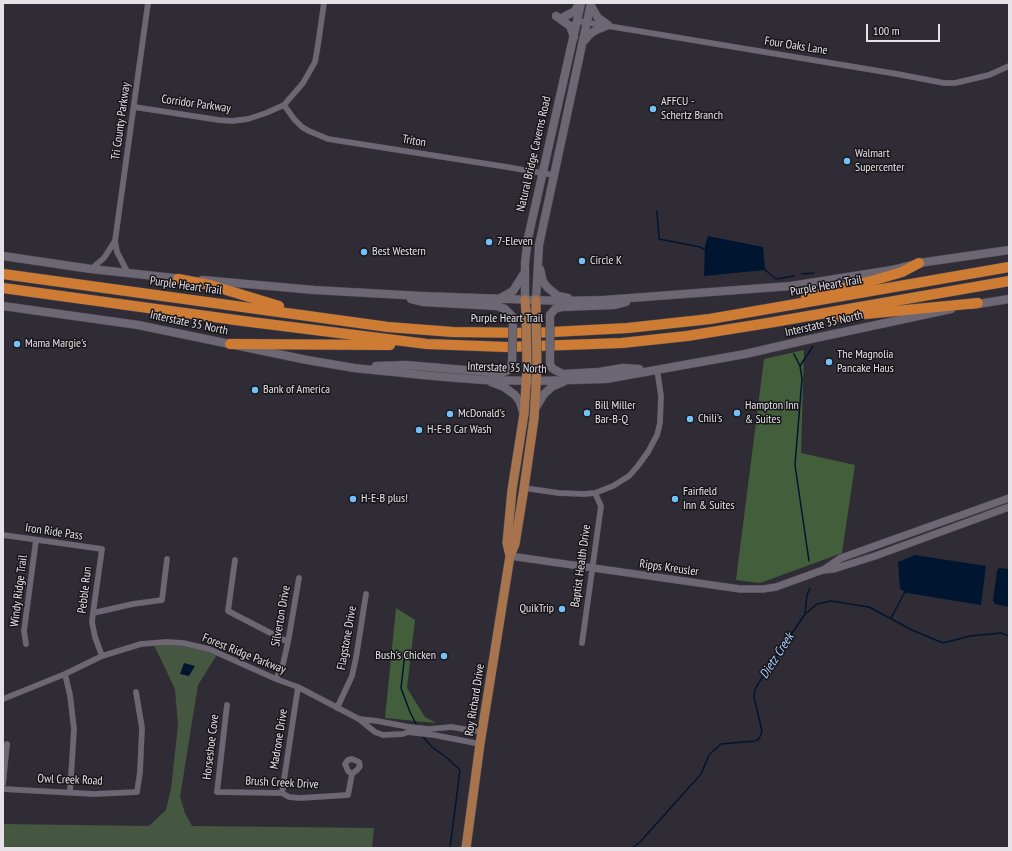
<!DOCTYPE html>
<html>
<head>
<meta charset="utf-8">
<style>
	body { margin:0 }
	#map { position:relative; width:1012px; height:851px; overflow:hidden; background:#302c35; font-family:"PT Sans Narrow",sans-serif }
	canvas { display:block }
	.frame { position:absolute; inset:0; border:4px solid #e4e1e7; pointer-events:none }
	.scale { position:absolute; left:866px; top:24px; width:74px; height:18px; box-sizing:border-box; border:2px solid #e4e1e7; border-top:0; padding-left:5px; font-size:12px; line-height:14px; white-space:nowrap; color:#e4e1e7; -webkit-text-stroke:3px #171519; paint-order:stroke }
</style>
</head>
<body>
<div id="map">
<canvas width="1012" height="851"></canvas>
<div class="frame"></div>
<div class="scale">100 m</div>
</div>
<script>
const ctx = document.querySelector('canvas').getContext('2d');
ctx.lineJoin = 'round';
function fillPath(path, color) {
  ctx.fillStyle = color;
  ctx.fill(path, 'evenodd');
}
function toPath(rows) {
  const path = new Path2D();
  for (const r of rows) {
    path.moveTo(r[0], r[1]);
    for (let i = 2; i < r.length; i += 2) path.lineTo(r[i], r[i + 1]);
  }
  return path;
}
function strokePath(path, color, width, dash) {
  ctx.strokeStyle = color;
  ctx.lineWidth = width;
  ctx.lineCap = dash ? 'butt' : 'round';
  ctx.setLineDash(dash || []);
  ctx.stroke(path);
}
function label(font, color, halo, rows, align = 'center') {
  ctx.font = font + ' "PT Sans Narrow",sans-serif';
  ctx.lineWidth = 3;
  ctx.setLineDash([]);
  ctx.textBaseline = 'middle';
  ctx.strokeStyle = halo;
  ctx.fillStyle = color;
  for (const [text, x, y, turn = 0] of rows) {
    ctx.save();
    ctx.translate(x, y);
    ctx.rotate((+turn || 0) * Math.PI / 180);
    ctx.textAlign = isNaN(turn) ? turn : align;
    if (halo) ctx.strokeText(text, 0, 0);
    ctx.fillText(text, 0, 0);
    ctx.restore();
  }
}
const green = toPath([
	[153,643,183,643,218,653,198,685,180,797,185,813,192,826,374,828,372,848,3,848,3,824,149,826,166,810,171,789,178,725,175,689]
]);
const forest = toPath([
	[804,350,801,453,855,465,842,553,760,583,736,580,764,359],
	[396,608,415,620,407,688,425,717,436,723,385,718]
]);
const water = toPath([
	[708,236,763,247,765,270,704,276,705,246],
	[915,555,986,566,981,605,907,593,900,589,898,562],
	[999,568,1009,569,1009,607,995,604,993,601,997,571],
	[184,663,195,666,189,676,180,674]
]);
const stream = toPath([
	[657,211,659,239,700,247,705,250],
	[764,269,776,279,794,276],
	[802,274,814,273],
	[794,354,800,366,802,379,795,465,809,561],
	[800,366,813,346],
	[805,613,807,595,810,588],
	[891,618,906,590],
	[405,653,401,688,410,712,417,726],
	[422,736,432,747,446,757,460,770,450,848],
	[632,848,640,842,701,774,709,755,721,744,755,741,759,739,762,731,754,697,755,689,767,670,805,614,817,604,831,601,869,607,912,630,943,643,970,636,1001,633,1009,636]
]);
const minor = toPath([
	[578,21,897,74,944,83,955,83,989,75,1009,66],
	[284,105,294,119,302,127,309,131,328,139,507,167,553,175],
	[134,107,219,120,232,121,248,119,266,113,284,105,303,83,315,62,318,45,324,3],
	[91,269,104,258,115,241],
	[128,273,117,252,115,241,148,3],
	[524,488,559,493,584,494,595,493,613,486,629,476,637,467,648,452,657,435,660,423,661,396,657,369],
	[3,535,102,549,93,613,92,622,95,637,102,656],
	[235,560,228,611,288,642],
	[93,613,133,604,162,600,167,559],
	[582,643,601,506,595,493],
	[26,644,24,631,36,540],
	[65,674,70,695,74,729,70,792],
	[276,679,283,664,288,642,299,578],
	[3,699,65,674,102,656,141,644,166,642,183,643,209,649,276,679,298,687,359,719,375,732,383,735,403,734,408,732,434,735,480,744],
	[227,705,217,792,282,793,289,797,300,798,348,795,352,774,348,771,345,764,348,760,352,759,359,762,360,766,357,770,352,774],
	[337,708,352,676,356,658,366,594],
	[359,719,377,721,409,727,429,729,451,727,482,732],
	[3,784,7,744],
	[3,789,94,794,137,792,140,772,142,728,136,692],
	[282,793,298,687]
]);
const tertiary = toPath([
	[510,556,740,589,763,589,776,587,823,570,834,569,875,556,1009,507],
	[825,569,841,558,1009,498]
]);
const secondary = toPath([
	[591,6,598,18,608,25],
	[556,16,570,26,574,37],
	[562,18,575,11,579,4],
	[584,41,590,34,596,30,608,25],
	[3,256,91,269,183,279],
	[540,269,543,282,548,288,558,296,568,298],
	[202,280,314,290,422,296,564,301,604,300,791,286,892,270,919,263,1009,250],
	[411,299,423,302,497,306,505,309],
	[499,299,513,291,525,272],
	[525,300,525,263,528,238,581,3],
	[536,300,539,245,591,3],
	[972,305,1009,299],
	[3,306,138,325,307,360,354,368,433,376,483,380,537,381,606,379,745,354,806,340,951,309],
	[555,309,562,307,614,305,626,302],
	[376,366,406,365,501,373,508,370],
	[555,370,563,374,599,372,623,368,639,369],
	[491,382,504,387,515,395,520,402,523,412],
	[535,409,544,394,553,386,563,382]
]);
const primary = toPath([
	[525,300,526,312],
	[536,312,536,300],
	[510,556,507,543,512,490,524,414,527,369],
	[466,848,480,744,510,556,515,544,524,488,534,419,537,369]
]);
const motorway = toPath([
	[3,274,388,327,453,332,533,333,628,328,710,319,1009,267],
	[178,279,210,285,279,306],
	[3,288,243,321,427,344,507,347,622,343,687,336,774,322,1009,281],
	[806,297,875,280,902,272,919,263],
	[834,317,978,303],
	[230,344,390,345]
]);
const secondaryBridge = toPath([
	[505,309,513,317,512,364,508,370],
	[555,370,551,367,550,363,550,315,555,309]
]);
const primaryBridge = toPath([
	[526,312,527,369],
	[536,312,537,369]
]);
const markers = [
	[653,109,4,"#73c1f6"],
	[847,161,4,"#73c1f6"],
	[489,242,4,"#73c1f6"],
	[364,252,4,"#73c1f6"],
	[582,261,4,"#73c1f6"],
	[17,344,4,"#73c1f6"],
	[829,362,4,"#73c1f6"],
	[255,390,4,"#73c1f6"],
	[587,413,4,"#73c1f6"],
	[737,413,4,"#73c1f6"],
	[450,414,4,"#73c1f6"],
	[690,419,4,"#73c1f6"],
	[419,430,4,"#73c1f6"],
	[353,499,4,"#73c1f6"],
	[675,499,4,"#73c1f6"],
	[562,609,4,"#73c1f6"],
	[444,656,4,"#73c1f6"]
];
const streetNames = [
	["Four Oaks Lane",796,46,9],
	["Corridor Parkway",196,104,8],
	["Tri County Parkway",121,121,-82],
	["Triton",414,141,9],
	["Natural Bridge Caverns Road",534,154,-77],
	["Purple Heart Trail",186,286,8],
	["Purple Heart Trail",826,286,-10],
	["Purple Heart Trail",507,319],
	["Interstate 35 North",189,323,12],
	["Interstate 35 North",824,324,-13],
	["Interstate 35 North",507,368,2],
	["Iron Ride Pass",54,532,8],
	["Baptist Health Drive",581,566,-82],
	["Ripps Kreusler",669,568,8],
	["Pebble Run",85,590,-83],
	["Windy Ridge Trail",19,591,-83],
	["Silverton Drive",281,616,-80],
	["Flagstone Drive",347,638,-80],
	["Forest Ridge Parkway",244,654,22],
	["Roy Richard Drive",475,700,-81],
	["Madrone Drive",279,739,-81],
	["Horseshoe Cove",211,747,-83],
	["Owl Creek Road",70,780,2],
	["Brush Creek Drive",282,783,3]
];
const poiNames = [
	["AFFCU -",661,102],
	["Schertz Branch",661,116],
	["Walmart",855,154],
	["Supercenter",855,168],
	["7-Eleven",497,242],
	["Best Western",372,252],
	["Circle K",590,261],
	["Mama Margie's",25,344],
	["The Magnolia",837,355],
	["Pancake Haus",837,369],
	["Bank of America",263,390],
	["Bill Miller",595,406],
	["Bar-B-Q",595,420],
	["Hampton Inn",745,406],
	["& Suites",745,420],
	["McDonald's",458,414],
	["Chili's",698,419],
	["H-E-B Car Wash",427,430],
	["Fairfield",683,492],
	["Inn & Suites",683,506],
	["H-E-B plus!",361,499],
	["QuikTrip",554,609,"right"],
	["Bush's Chicken",436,656,"right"]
];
const waterNames = [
	["Dietz Creek",777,656,-57]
];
fillPath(green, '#465741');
fillPath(forest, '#435e3b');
fillPath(water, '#001530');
strokePath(stream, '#001530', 1.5);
strokePath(minor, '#4d4951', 6);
strokePath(tertiary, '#4d4951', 8);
strokePath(secondary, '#4d4951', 9);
strokePath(primary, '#4d4951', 10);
strokePath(motorway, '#4d4951', 11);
strokePath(minor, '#6c6772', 5.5);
strokePath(tertiary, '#6c6772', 7);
strokePath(secondary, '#6c6772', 8);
strokePath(primary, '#a7744d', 9);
strokePath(motorway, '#ce7c34', 10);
strokePath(secondaryBridge, '#4d4951', 9, []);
strokePath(primaryBridge, '#4d4951', 10, []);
strokePath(secondaryBridge, '#6c6772', 8);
strokePath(primaryBridge, '#a7744d', 9);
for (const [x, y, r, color] of markers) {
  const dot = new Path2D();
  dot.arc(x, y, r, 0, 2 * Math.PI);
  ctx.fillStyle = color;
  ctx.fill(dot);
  strokePath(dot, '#171519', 1.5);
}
label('12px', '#e4e1e7', '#171519', streetNames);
label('12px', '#e4e1e7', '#171519', poiNames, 'left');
label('italic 13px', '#a8d0fc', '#171519', waterNames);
</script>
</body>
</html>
